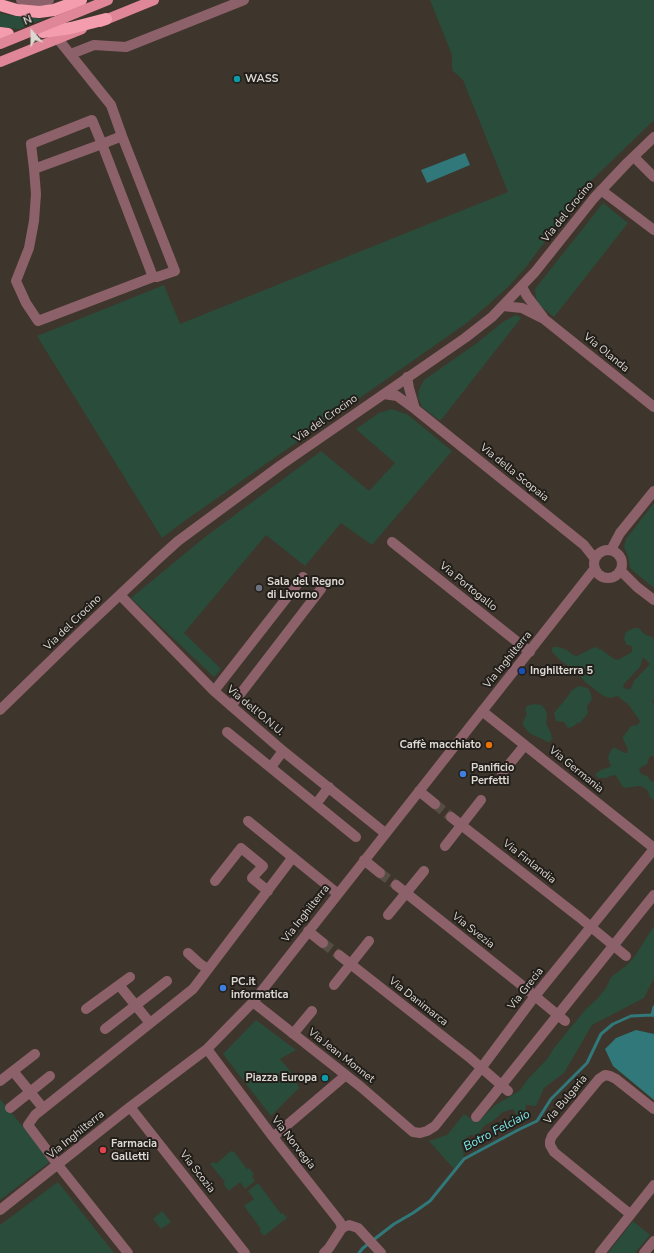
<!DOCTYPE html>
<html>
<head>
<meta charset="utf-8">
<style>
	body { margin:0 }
	#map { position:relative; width:654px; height:1253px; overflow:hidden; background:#3e362c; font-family:"Nunito Sans",sans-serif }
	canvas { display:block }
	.north { position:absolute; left:12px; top:12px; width:40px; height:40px; -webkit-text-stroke:3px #221e1a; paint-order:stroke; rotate:339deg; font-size:11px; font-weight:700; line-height:16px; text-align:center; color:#ddd8d2 }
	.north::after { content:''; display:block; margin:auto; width:14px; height:18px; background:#ddd8d2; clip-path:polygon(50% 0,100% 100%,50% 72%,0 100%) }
</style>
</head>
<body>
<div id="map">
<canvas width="654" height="1253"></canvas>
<div class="north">N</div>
</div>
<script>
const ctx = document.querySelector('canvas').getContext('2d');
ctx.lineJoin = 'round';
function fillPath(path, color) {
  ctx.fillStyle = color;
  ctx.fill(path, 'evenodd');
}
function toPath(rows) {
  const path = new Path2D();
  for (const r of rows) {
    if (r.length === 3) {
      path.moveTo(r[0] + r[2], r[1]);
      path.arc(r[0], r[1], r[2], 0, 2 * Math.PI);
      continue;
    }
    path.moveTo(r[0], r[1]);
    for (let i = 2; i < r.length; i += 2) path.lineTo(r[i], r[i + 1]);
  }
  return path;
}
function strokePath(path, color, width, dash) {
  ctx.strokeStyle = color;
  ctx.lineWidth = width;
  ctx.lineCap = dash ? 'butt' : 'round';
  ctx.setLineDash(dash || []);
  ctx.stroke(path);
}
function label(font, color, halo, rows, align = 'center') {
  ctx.font = font + ' "Nunito Sans",sans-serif';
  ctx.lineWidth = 4;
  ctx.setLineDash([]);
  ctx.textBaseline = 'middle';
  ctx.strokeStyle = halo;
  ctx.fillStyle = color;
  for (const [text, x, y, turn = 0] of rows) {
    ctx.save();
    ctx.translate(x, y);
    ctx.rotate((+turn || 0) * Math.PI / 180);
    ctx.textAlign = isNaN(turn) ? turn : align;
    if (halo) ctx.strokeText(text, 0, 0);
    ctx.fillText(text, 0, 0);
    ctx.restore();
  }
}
const green = toPath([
	[430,0,654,0,654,120,592,180,577,198,526,267,508,287,489,304,468,322,183,522,162,538,37,336,164,285,180,324,508,192,463,80,453,71,452,67,452,55],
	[0,13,8,15,43,19,19,29,0,27],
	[603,203,628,223,554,317,540,306,536,298,535,289],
	[516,315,521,318,441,420,439,420,422,407,418,397,419,390,424,380,477,343,504,321],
	[392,409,408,415,452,451,372,545,341,523,305,566,266,535,184,633,221,669,214,677,131,598,205,537,321,451,369,491,395,463,356,429,379,413],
	[654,503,654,588,630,568,628,556,624,547,626,539],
	[634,628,638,628,640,629,644,634,652,637,654,640,654,699,652,702,654,703,654,756,650,756,647,764,640,768,639,770,641,774,647,776,651,781,654,782,654,800,650,797,648,791,643,787,639,786,625,788,622,786,619,780,615,775,613,775,606,778,599,778,596,776,595,774,601,770,610,767,611,766,608,758,610,752,613,748,615,748,625,753,627,753,628,749,623,739,623,737,631,726,638,725,640,721,628,704,621,699,618,696,610,698,602,695,585,682,577,672,560,660,553,653,552,651,552,648,554,647,559,647,567,650,573,655,577,656,595,647,602,650,614,659,618,660,632,652,632,646,627,645,624,639,626,632],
	[643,657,650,664,634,681,630,690,624,688,623,686,624,684,640,667],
	[579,686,588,688,591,694,592,699,587,706,588,713,580,723,578,722,574,726,568,728,564,722,556,721,554,713,569,695,571,691],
	[534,704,541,705,545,709,547,714,546,724,551,733,552,738,550,742,548,742,529,733,523,725,523,722,527,714,525,710,527,706],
	[654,926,654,978,644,998,592,1025,564,1073,544,1088,536,1106,526,1105,525,1113,528,1120,519,1124,518,1117,513,1109,503,1112,494,1120,484,1126,478,1135,470,1135,461,1143,464,1156,454,1169,429,1141,447,1135,464,1114,477,1123,494,1106,519,1091,529,1078,548,1058,554,1048,586,1009,597,999,606,988,611,977,627,965,635,956],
	[256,1020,296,1050,280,1059,291,1072,299,1088,271,1116,223,1054],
	[0,1099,51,1161,0,1200],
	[231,1151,234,1152,247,1169,249,1168,254,1174,252,1176,255,1181,245,1189,240,1182,229,1191,223,1184,225,1182,210,1164,214,1162,216,1164],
	[58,1182,114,1253,0,1253,0,1225],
	[258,1183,281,1214,283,1213,287,1218,264,1236,259,1230,261,1229,244,1206,254,1199,248,1191],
	[162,1211,171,1222,161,1229,153,1219],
	[633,1221,650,1235,635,1253,608,1253]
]);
const water = toPath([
	[465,153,470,165,427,183,421,170],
	[636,1030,654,1034,654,1100,613,1066,605,1049,616,1038]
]);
const stream = toPath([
	[652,1015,654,1007],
	[359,1253,363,1248,394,1224,413,1213,430,1201,464,1159,518,1130,537,1121,551,1099,587,1063,601,1034,613,1024,631,1016,652,1015,654,1016]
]);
const minorTunnel = toPath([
	[435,804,451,817],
	[380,873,396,885],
	[323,943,339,955]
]);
const minor = toPath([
	[21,0,28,2,49,0],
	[71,54,94,45,126,47,244,0],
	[122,136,175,271,157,277,153,277],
	[634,157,654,177],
	[34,169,31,144,92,120,102,144,34,169,36,194,34,221,29,248,16,281,26,303,38,321,153,277,102,144,122,136,111,105,58,39],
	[601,190,654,230],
	[522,287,527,296,543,317],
	[503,306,522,308,544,319,654,407],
	[407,377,409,388,415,409],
	[384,394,397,396,415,409,584,545,595,559],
	[392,542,530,652],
	[608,564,14],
	[611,550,620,533,654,491],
	[621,571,637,587,654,600],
	[120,595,214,691,283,751,385,833],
	[214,691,303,577],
	[231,706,321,589],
	[0,710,74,638,158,559,178,541,281,465,465,338,492,317,535,272,594,198,627,163,654,137],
	[482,711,654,848],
	[227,732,356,837],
	[271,767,283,751],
	[502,773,525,745],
	[419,791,435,804],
	[316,804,329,787],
	[451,817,579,917,626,956],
	[248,821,338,894],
	[445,846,481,800],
	[364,860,380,873],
	[215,881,241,848,263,866,252,878,268,891],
	[396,885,524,987,565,1021],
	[388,915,424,871],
	[308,931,323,943],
	[188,953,200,964,208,969],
	[339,955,469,1057,508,1091],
	[119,985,150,1023],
	[334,985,369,941],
	[253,1002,361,1087,413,1132,420,1133,427,1131,435,1126,482,1067,535,996,654,849],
	[86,1009,130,977],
	[105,1029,167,981],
	[293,1034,312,1011],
	[207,1049,273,1137,340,1222,342,1228,329,1248,324,1253],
	[13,1071,43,1108],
	[0,1081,35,1054],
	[130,1107,245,1253],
	[10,1108,50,1076],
	[476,1117,654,895],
	[273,1137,346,1075],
	[0,1210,130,1107,207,1049,253,1002,595,568],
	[630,1214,554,1152,550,1145,550,1141,552,1136,599,1079,605,1075,610,1076,616,1079,654,1109],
	[342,1228,349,1225,358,1228,381,1253],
	[128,1253,58,1165,28,1125,35,1115,193,989,293,857],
	[600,1253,654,1185],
	[644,1253,654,1241]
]);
const major = toPath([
	[100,22,154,0],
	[0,62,82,29]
]);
const highway = toPath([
	[0,5,17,10,39,12,54,10,81,0],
	[43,32,71,28,106,19],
	[0,33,8,34]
]);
const majorBridge = toPath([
	[0,44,108,0]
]);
const markers = [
	[237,79,4,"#0f9aa8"],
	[259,588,4,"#6b7280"],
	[522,671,4,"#1a4fb4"],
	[489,745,4,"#e8710a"],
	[463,774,4,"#3f7fe0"],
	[223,988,4,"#3f7fe0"],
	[325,1078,4,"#0f9aa8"],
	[103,1150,4,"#e0444e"]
];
const poiNames = [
	["WASS",245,79],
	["Sala del Regno",267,582],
	["di Livorno",267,595],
	["Inghilterra 5",530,671],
	["Caffè macchiato",481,745,"right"],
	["Panificio",471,768],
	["Perfetti",471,781],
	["PC.it",231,982],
	["informatica",231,995],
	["Piazza Europa",317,1078,"right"],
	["Farmacia",111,1144],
	["Galletti",111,1157]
];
const streetNames = [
	["Via del Crocino",568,212,-51],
	["Via Olanda",606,353,39],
	["Via del Crocino",326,419,-35],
	["Via della Scopaia",514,473,39],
	["Via Portogallo",468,587,39],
	["Via del Crocino",73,623,-44],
	["Via Inghilterra",508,660,-51],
	["Via dell'O.N.U.",255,711,40],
	["Via Germania",576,770,39],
	["Via Finlandia",529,862,38],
	["Via Inghilterra",306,914,-52],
	["Via Svezia",473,931,38],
	["Via Grecia",526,989,-52],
	["Via Danimarca",418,1002,38],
	["Via Jean Monnet",341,1056,38],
	["Via Bulgaria",566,1100,-50],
	["Via Inghilterra",76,1135,-39],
	["Via Norvegia",293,1143,52],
	["Via Scozia",197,1172,52]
];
const waterNames = [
	["Botro Felciaio",497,1131,-28]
];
fillPath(green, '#294c3b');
fillPath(water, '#307879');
strokePath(stream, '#307879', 3);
strokePath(minorTunnel, '#564e45', 10, [10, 5]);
strokePath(minor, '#8d6169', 10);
strokePath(major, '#e08699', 10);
strokePath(highway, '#f49daf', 12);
strokePath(majorBridge, '#e08699', 10);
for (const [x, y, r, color] of markers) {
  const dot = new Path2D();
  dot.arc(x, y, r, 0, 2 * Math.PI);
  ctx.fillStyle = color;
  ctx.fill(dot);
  strokePath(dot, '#221e1a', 1.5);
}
label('bold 11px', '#ddd8d2', '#221e1a', poiNames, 'left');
label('11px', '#ddd8d2', '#221e1a', streetNames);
label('italic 12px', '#7feced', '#221e1a', waterNames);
</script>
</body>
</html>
